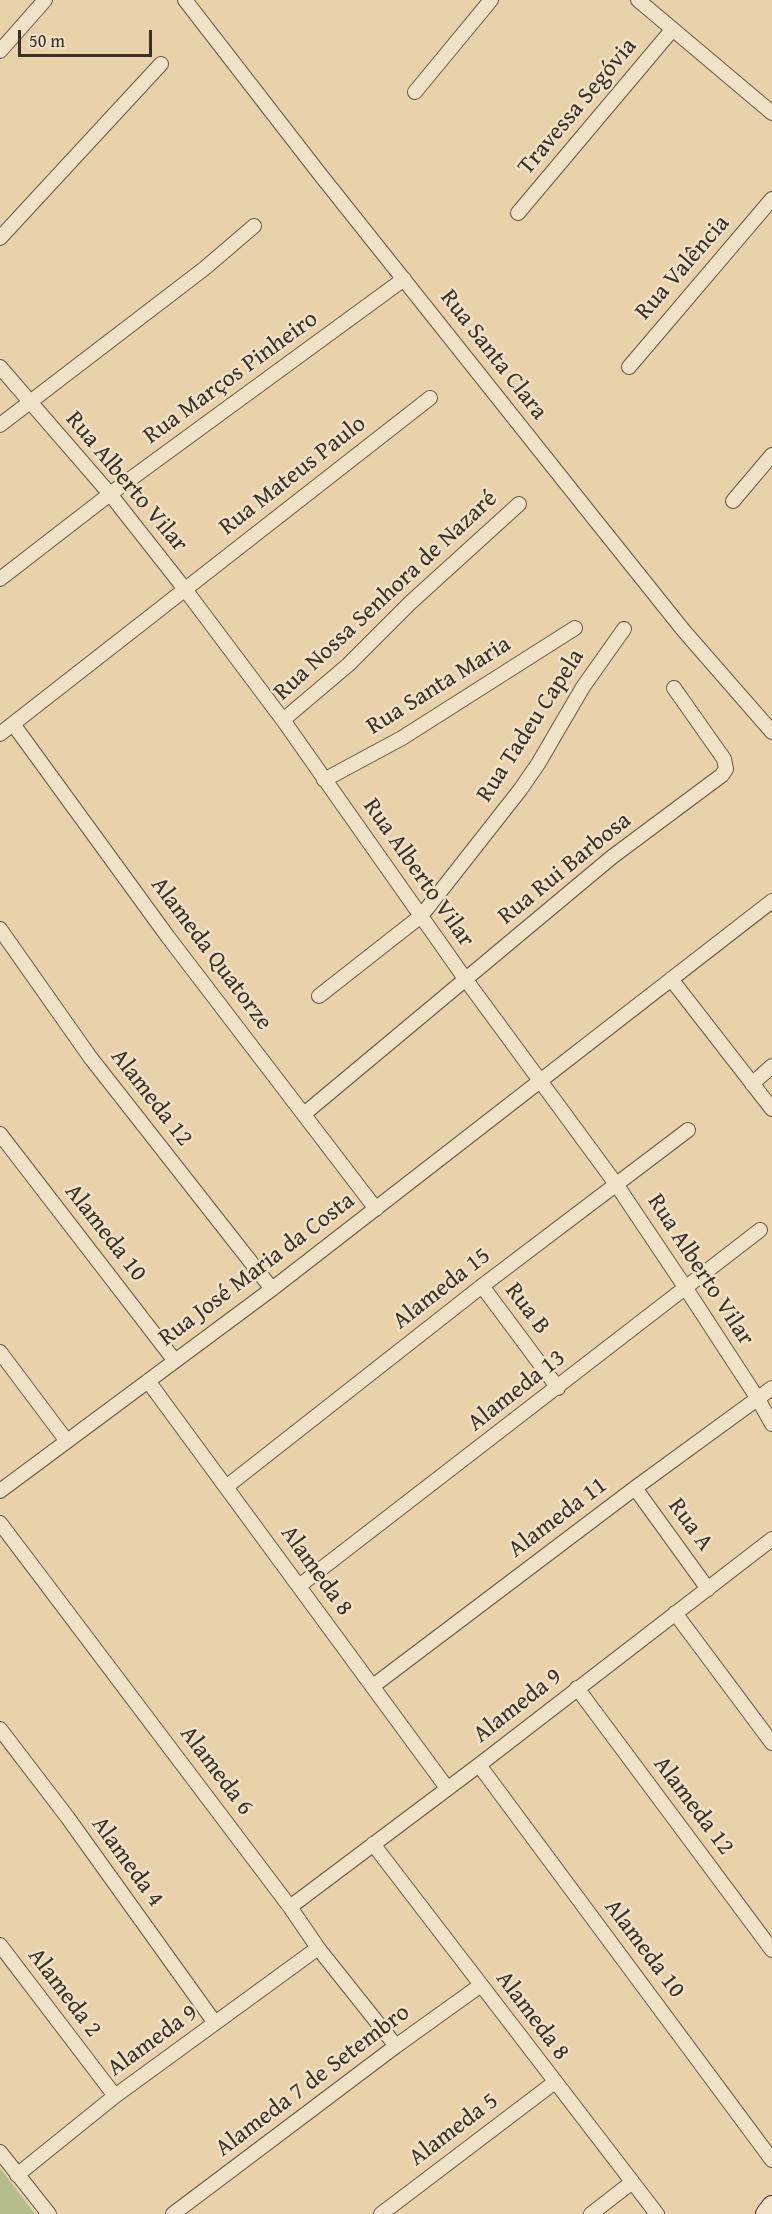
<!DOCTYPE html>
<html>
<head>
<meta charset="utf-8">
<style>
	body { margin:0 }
	#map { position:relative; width:772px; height:2214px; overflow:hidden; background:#e9d1a9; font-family:"Gentium Book Plus",serif }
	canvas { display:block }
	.scale { position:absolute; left:18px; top:30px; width:134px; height:27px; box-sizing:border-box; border:3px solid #3a3027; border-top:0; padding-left:8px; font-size:18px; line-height:21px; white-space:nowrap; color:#3a3027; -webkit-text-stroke:4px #f1e1c7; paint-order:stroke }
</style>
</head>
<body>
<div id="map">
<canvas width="772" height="2214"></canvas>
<div class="scale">50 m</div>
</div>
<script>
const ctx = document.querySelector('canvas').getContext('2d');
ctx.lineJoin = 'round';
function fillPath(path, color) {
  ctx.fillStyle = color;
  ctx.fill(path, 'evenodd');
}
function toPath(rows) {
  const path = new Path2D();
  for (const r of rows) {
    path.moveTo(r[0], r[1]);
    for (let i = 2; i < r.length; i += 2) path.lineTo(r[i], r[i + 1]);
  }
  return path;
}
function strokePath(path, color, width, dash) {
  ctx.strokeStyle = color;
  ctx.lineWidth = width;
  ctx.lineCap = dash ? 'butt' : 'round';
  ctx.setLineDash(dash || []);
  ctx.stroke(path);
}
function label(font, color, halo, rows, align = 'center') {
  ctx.font = font + ' "Gentium Book Plus",serif';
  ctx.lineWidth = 5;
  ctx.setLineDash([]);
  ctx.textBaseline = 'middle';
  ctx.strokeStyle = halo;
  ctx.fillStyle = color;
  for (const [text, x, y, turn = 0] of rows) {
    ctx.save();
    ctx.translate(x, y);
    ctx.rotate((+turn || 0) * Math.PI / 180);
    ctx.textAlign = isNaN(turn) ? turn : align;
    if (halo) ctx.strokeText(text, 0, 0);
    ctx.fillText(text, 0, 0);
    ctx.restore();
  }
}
const green = toPath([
	[0,2168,35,2214,0,2214]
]);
const street = toPath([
	[185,0,319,173,592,516,684,631,772,732],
	[638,0,772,113],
	[0,51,45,0],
	[415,92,491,0],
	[518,213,672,30],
	[0,238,161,64],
	[0,367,110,494,184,588,283,720,466,980,616,1184,685,1287,758,1399,772,1424],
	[629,367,772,199],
	[0,425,205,268,254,226],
	[733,501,772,455],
	[0,579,110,494,404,279],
	[283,720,348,665,410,603,519,504],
	[13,724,168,937,376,1209],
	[0,734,430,398],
	[324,780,402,738,575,628],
	[0,929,90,1057,272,1289],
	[671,979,772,1109],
	[319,996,421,916,520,790,538,764,583,687,624,629],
	[752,1084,772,1066],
	[304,1114,612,857,722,775,726,769,724,759,674,688],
	[0,1134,175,1361],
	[482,1286,558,1388],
	[0,1352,66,1440],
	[148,1381,447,1788],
	[226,1487,482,1286,688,1130],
	[635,1488,708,1589],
	[0,1491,272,1289,772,901],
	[0,1523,290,1907,318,1948,396,2046],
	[299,1586,760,1230],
	[675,1613,772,1743],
	[373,1686,635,1488,772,1388],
	[577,1688,772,1950],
	[0,1729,68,1818,215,2023],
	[479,1765,772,2160],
	[373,1844,657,2214],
	[290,1907,479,1765,772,1539],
	[0,1945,115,2096],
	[0,2152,49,2214],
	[17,2175,115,2096,318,1948],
	[173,2214,396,2046,481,1985],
	[381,2214,555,2082],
	[591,2214,631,2183]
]);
const secondary = toPath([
	[766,2214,772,2206]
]);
const streetNames = [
	["Travessa Segóvia",578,107,-50],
	["Rua Valência",683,268,-49],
	["Rua Santa Clara",493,355,52],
	["Rua Marços Pinheiro",231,378,-36],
	["Rua Mateus Paulo",293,476,-38],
	["Rua Alberto Vilar",126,482,50],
	["Rua Nossa Senhora de Nazaré",386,596,-43],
	["Rua Santa Maria",439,686,-32],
	["Rua Tadeu Capela",531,726,-57],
	["Rua Rui Barbosa",565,869,-39],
	["Rua Alberto Vilar",418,873,55],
	["Alameda Quatorze",211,954,53],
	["Alameda 12",151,1098,52],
	["Alameda 10",105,1233,52],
	["Rua José Maria da Costa",257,1270,-37],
	["Rua Alberto Vilar",700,1270,57],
	["Alameda 15",442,1289,-38],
	["Rua B",527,1309,53],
	["Alameda 13",517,1391,-38],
	["Alameda 11",558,1518,-37],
	["Rua A",690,1525,54],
	["Alameda 8",316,1571,54],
	["Alameda 9",518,1706,-38],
	["Alameda 6",216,1771,53],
	["Alameda 12",693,1806,53],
	["Alameda 4",127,1862,54],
	["Alameda 10",644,1949,53],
	["Alameda 2",64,1993,53],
	["Alameda 8",532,2016,53],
	["Alameda 9",153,2041,-36],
	["Alameda 7 de Setembro",313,2081,-37],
	["Alameda 5",454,2130,-37]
];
fillPath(green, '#b4bc8a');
strokePath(street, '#665848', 16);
strokePath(secondary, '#3a3027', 22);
strokePath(street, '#f1e1c7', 14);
strokePath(secondary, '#f1e1c7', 20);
label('24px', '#3a3027', '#f1e1c7', streetNames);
</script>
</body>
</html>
